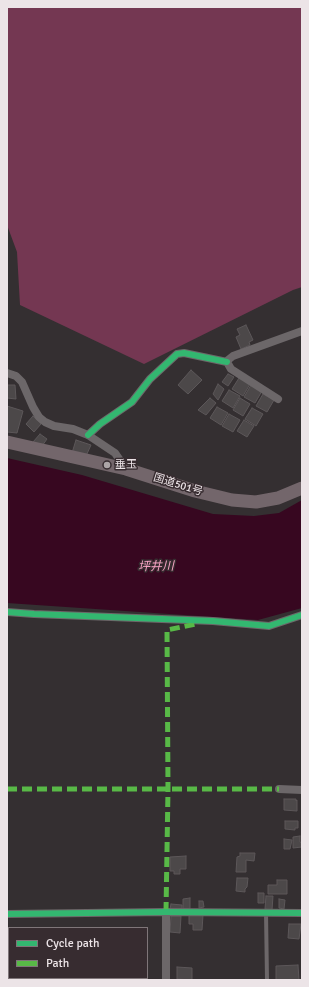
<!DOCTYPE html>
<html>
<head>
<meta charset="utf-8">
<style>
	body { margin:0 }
	#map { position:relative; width:309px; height:987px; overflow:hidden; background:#342f31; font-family:Signika,sans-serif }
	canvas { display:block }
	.frame { position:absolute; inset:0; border:8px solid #ece4e7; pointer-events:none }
	.legend { position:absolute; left:8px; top:927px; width:140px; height:52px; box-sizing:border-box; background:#372c30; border:1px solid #7f7679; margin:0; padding:5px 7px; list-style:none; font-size:12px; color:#ece4e7 }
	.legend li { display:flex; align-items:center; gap:8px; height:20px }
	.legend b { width:20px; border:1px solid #7f7679 }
</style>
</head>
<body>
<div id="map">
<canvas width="309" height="987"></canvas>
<div class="frame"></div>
<ul class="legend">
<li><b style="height:5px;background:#33b770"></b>Cycle path</li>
<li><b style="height:5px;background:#58b947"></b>Path</li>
</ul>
</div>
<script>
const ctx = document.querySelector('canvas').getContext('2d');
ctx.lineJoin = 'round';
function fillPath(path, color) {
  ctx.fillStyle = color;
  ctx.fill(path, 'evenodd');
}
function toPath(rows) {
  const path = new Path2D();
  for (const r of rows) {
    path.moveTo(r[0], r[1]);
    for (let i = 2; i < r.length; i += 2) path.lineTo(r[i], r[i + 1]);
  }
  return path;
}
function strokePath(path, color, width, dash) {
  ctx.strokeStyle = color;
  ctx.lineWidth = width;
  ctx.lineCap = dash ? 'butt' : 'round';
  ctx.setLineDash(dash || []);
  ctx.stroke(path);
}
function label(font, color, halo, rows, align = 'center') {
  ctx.font = font + ' Signika,"Noto Sans JP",sans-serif';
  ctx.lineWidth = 3;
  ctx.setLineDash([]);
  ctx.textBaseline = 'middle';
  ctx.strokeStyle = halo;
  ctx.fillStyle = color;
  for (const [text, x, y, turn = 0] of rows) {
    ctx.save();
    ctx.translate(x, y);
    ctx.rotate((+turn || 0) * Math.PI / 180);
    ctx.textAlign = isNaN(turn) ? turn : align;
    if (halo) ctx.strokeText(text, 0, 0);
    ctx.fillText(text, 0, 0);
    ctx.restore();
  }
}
const green = toPath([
	[7,7,302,7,302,287,293,290,144,364,20,305,17,252,7,225]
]);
const water = toPath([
	[7,458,82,475,213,514,254,516,279,513,302,500,302,608,258,620,7,603]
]);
const building = toPath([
	[246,325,253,340,249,342,250,345,241,349,236,337,240,335,237,329,246,325],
	[191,370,202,380,188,394,178,385,191,370],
	[228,374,234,377,228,386,222,382,228,374],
	[239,378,250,384,243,396,232,389,239,378],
	[218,384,224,389,218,400,213,394,218,384],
	[7,385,15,385,16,399,7,398,7,385],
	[251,385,262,391,255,403,244,397,251,385],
	[229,390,240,396,233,408,222,401,229,390],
	[263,394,274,400,267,412,256,406,263,394],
	[210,398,216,403,206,415,198,410,210,398],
	[240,398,250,404,243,416,233,410,240,398],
	[7,406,23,411,17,433,7,432,7,406],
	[217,407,228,413,221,425,210,418,217,407],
	[252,408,263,414,256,426,245,419,252,408],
	[229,414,240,420,233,432,222,426,229,414],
	[33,416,41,424,34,432,26,424,33,416],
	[244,420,254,426,247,437,237,431,244,420],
	[40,434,47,439,42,446,33,442,40,434],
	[76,440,91,445,86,456,72,453,76,440],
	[284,799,296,799,296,801,297,800,297,811,284,810,284,799],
	[285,821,298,821,298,828,295,828,295,830,285,829,285,821],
	[300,836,300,842,302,843,302,847,293,848,293,837,300,836],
	[284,839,292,840,290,849,284,849,284,839],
	[240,853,255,853,254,861,246,860,246,872,236,872,237,857,240,856,240,853],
	[186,856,186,869,180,869,180,874,174,874,174,871,170,871,170,857,186,856],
	[237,878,248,878,247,887,245,889,245,892,236,891,237,878],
	[277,880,287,880,287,894,268,894,268,885,277,885,277,880],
	[258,893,264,893,264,903,258,903,258,893],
	[266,896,273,896,272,910,265,909,266,896],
	[190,898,190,909,183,909,183,899,190,898],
	[279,899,285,900,284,909,279,908,279,899],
	[199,901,203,901,204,907,199,908,199,901],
	[171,904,182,905,182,910,170,909,171,904],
	[189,915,203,915,202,930,193,930,193,924,189,924,189,915],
	[171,916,181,916,180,933,170,932,171,916],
	[289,924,301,924,299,939,288,938,289,924],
	[298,965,299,980,276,980,276,966,298,965],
	[177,967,192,968,192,980,177,979,177,967]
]);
const service = toPath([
	[266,912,267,980]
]);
const minor = toPath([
	[7,373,16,376,22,382,33,407,39,417,45,422,54,426,73,429,88,435,115,453,126,469],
	[278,399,231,369,227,362,228,360,233,356,302,331],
	[88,435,100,424,132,402,150,379,177,354,184,353,227,362],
	[7,612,34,614,213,621,269,626,302,615],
	[279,789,302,790],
	[7,914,166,912,302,913],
	[166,980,166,912]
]);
const trunk = toPath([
	[7,442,126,469,195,491,232,500,256,502,278,498,302,488]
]);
const quiet = toPath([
	[7,789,279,789],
	[166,912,168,789,167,630,196,624]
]);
const cycleway = toPath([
	[88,435,100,424,132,402,150,379,177,354,184,353,227,362],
	[7,612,34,614,213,621,269,626,302,615],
	[7,914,166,912,302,913]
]);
const markers = [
	[107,465,4,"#aca5a7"]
];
const poiNames = [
	["垂玉",115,465]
];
const streetNames = [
	["国道501号",178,485,17]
];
const waterNames = [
	["坪井川",156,567,-1]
];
fillPath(green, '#743752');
fillPath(water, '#370720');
fillPath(building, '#4c4849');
strokePath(building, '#5c5759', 1);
strokePath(service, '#6c6769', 4);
strokePath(minor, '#6c6769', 8);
strokePath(trunk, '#73666b', 13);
strokePath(quiet, '#58b947', 5, [10, 5]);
strokePath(cycleway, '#33b770', 6);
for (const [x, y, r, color] of markers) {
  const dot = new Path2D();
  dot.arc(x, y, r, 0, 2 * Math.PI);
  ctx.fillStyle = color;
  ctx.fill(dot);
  strokePath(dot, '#372c30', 1.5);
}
label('11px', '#ece4e7', '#372c30', poiNames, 'left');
label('11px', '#ece4e7', '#372c30', streetNames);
label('italic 12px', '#fca6c8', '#372c30', waterNames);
</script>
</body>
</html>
